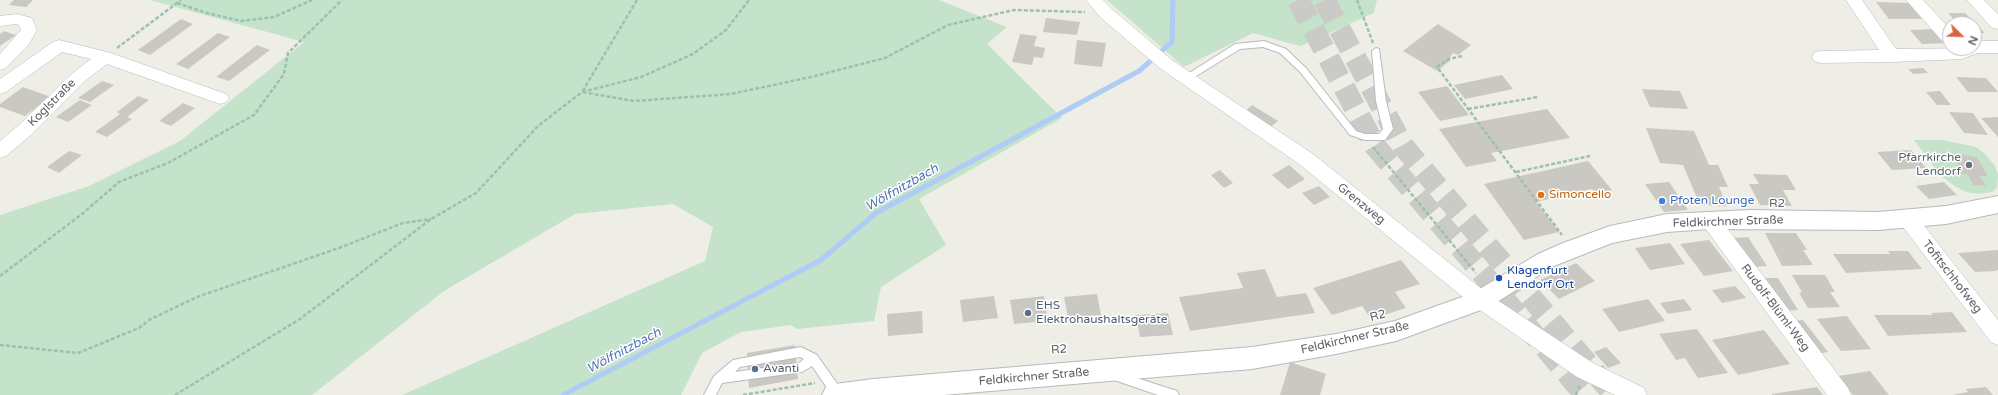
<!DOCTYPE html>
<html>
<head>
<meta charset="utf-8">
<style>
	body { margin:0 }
	#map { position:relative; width:1998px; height:395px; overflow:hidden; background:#eeeee6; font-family:"Varela Round",sans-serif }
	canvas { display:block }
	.north { position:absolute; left:1942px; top:16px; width:40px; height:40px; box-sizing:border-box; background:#fff; border:1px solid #bfbfc1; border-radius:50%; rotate:113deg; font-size:11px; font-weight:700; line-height:16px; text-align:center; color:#5e6065 }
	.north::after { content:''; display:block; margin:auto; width:14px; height:18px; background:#d86543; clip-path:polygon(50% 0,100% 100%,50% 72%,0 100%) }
</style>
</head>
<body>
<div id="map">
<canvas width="1998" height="395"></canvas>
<div class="north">N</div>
</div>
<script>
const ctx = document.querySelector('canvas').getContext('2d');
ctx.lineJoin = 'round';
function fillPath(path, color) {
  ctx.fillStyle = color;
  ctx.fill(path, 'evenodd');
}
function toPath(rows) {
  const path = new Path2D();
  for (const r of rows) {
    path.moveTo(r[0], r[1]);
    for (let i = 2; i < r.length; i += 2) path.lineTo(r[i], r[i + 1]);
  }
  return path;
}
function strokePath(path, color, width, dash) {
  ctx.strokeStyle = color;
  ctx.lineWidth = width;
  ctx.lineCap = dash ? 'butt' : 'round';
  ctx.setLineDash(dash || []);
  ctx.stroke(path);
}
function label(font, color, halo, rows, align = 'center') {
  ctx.font = font + ' "Varela Round",sans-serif';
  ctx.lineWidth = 3;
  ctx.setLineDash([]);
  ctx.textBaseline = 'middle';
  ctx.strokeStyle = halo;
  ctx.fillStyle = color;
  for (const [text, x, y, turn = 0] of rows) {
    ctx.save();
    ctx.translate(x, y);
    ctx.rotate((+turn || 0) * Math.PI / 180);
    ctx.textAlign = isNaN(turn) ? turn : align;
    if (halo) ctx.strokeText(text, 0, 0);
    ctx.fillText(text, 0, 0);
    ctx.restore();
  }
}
const green = toPath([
	[150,0,939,0,1007,27,987,44,1062,118,919,199,946,245,881,287,874,321,797,329,791,325,741,332,702,353,681,395,402,395,705,261,713,227,673,204,575,214,444,291,312,395,0,395,0,215,89,186,180,141,304,42],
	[1107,0,1377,0,1374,13,1300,46,1253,33,1184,67],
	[1914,140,1943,140,1976,147,1985,154,1995,166,1998,175,1997,188,1992,192,1978,194,1966,192,1953,185,1940,175],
	[1951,154,1977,157,1988,176,1980,176,1985,186,1973,185,1967,174,1962,173]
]);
const stream = toPath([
	[563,395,821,260,876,213,1139,71,1172,42,1173,0]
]);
const building = toPath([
	[14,0,33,0,26,7,9,5],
	[1876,2,1909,3,1922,19,1889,19],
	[1948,13,1965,13,1985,33,1974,33,1974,24,1958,24],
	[1046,18,1080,22,1077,35,1043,32],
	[181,19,193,24,150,55,138,50],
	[1438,24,1471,45,1458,55,1453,53,1449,59,1451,60,1437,71,1403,51],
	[1935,29,1947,43,1922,44,1910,30],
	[4,31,16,35,0,46,0,34],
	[218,33,230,37,188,69,176,64],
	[1020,34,1037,36,1034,46,1045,48,1043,58,1034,57,1032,65,1012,62],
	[1077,40,1106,43,1102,67,1074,64],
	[257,45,270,50,229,81,216,77],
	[1923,68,1928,73,1913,74,1908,69],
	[1502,75,1513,89,1465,99,1454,85],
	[1956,77,1986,78,1998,92,1968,92],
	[102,81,114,85,90,102,78,98],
	[1447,86,1469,115,1440,121,1418,92],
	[23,87,51,97,25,116,0,107,0,104],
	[1642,89,1680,91,1688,109,1650,107],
	[1940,91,1951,105,1937,105,1926,92],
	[138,96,149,100,127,117,132,119,107,137,95,132,120,114,117,112],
	[80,100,92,105,68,122,56,117],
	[183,103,195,108,171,126,159,121],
	[1252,105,1278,121,1268,129,1243,113],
	[1547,109,1570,138,1491,153,1497,161,1466,167,1439,129],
	[1949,112,1973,113,1988,135,1964,133],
	[1998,117,1998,137,1981,118],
	[1646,128,1694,131,1709,165,1718,165,1728,187,1719,187,1727,206,1700,205,1683,165,1660,163],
	[1911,150,1926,168,1892,170,1877,152],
	[69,151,82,155,59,173,47,167],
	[1951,153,1977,157,1988,176,1980,176,1986,186,1973,185,1967,174,1962,174],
	[1588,161,1612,190,1596,194,1592,189,1536,202,1559,232,1524,240,1484,184],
	[1289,165,1305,179,1288,189,1272,175],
	[1220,170,1233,183,1224,188,1211,175],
	[1753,174,1787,175,1796,190,1783,190,1792,206,1760,205,1749,184,1759,184],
	[1669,182,1688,210,1664,212,1645,184],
	[1944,182,1957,195,1929,199,1916,186],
	[1319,186,1330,197,1314,205,1302,193],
	[1765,233,1796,233,1807,250,1803,250,1813,265,1782,266],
	[1748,237,1767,266,1751,267,1733,238],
	[1709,240,1733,271,1704,276,1680,244],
	[1670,243,1685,264,1650,270,1635,248],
	[1998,250,1998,270,1995,271,1975,272,1958,253],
	[1888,251,1908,251,1922,269,1846,273,1833,254,1890,254],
	[1401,260,1420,284,1395,292,1406,308,1371,319,1362,306,1332,315,1313,288],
	[1576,263,1595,281,1559,299,1540,280],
	[1265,269,1277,297,1306,293,1315,313,1190,331,1179,297,1243,288,1237,273],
	[1792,275,1825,275,1835,292,1830,292,1840,307,1808,308,1799,293,1802,292],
	[1762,278,1778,278,1798,310,1783,311],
	[1735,286,1746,298,1722,303,1712,290],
	[1097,294,1101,315,1068,318,1064,297],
	[994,296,998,318,963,322,960,300],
	[1044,296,1048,321,1014,324,1010,300],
	[1648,299,1665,321,1619,332,1602,309],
	[1684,299,1692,310,1668,314,1660,303],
	[922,311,923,333,888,336,887,314],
	[1952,312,1967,332,1888,336,1874,315,1933,315,1931,313],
	[1168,313,1173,335,1140,337,1136,315],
	[1847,316,1859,333,1871,349,1841,351,1817,319],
	[1803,320,1828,352,1816,354,1791,321],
	[1697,329,1728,373,1698,378,1685,358,1676,360,1659,334],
	[1764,330,1790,364,1738,375,1712,340],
	[795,345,798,379,749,388,747,353],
	[1606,347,1621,363,1608,368,1594,352],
	[1290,362,1326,374,1320,395,1280,395],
	[1870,371,1889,395,1853,395,1838,376],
	[1817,387,1823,395,1772,395,1772,394],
	[1986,387,1993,395,1952,395,1968,392,1966,389]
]);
const highwayTunnel = toPath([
	[1298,0,1375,146,1585,395],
	[1324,0,1403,146,1614,395]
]);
const path = toPath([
	[637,0,582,92,634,101,731,94,811,77,885,58,948,25,1014,10,1085,12],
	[1357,0,1373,43],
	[177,3,207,13,241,21,274,17,312,0],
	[117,48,181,0],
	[1462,56,1449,59,1437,67,1562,235],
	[1468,109,1538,97],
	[1373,147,1476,273],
	[1516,172,1590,156],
	[0,276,82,214,119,182,168,163,254,115,284,74,288,53,342,0],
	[0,345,78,353,139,328,149,320,197,297,339,248,403,223,431,219],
	[175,395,300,319,431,219,476,193,538,126,582,92,641,77,693,54,726,30,749,0],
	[743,395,815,383],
	[1576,395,1580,385]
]);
const lane = toPath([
	[1264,41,1286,49,1306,68,1356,131,1365,134,1379,134,1383,129,1376,101,1372,51,1376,48,1379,49,1386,101,1393,129,1385,140,1365,140,1350,135,1300,72,1280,53,1263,47,1240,49,1188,81,1185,82,1180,79,1235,44,1264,41],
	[801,347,817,355,845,395,832,395,812,366,802,372,722,383,716,395,704,395,714,376,733,360,801,347],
	[800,357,804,359,799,363,735,372,740,367,800,357],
	[1115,371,1177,391,1179,395,1158,395,1111,379,1109,376,1111,373,1115,371]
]);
const street = toPath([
	[1086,0,1103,0,1113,10,1173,61,1313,154,1488,294,1593,363,1644,388,1647,395,1615,395,1577,377,1474,306,1299,164,1161,69,1101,18,1086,0],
	[1846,0,1862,0,1896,49,1974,48,1974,41,1998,41,1998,53,1977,53,1962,59,1892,62,1820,63,1814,61,1812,57,1814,53,1820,51,1879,50,1846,0],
	[1906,0,1923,0,1950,29,1950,45,1944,43,1906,0],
	[1967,0,1984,0,1998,14,1998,29,1992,28,1967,0],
	[17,14,32,18,37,30,29,44,6,68,0,70,0,54,21,30,19,25,16,24,0,26,0,16,17,14],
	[59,40,111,53,226,94,229,98,226,102,220,104,107,64,86,80,31,135,6,156,0,158,0,141,19,125,74,72,91,59,62,52,6,92,0,94,0,79,53,42,59,40],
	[1907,211,1914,213,1998,320,1998,345,1991,342,1900,223,1897,218,1900,213,1907,211],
	[1710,213,1717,215,1848,388,1851,395,1827,395,1703,225,1700,220,1703,215,1710,213]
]);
const secondary = toPath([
	[1998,196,1998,213,1946,224,1878,230,1710,229,1667,232,1612,243,1554,266,1489,307,1396,341,1336,354,1252,369,943,395,822,395,826,387,835,384,873,379,1252,347,1336,334,1395,321,1473,293,1538,254,1563,243,1610,226,1667,214,1750,210,1878,212,1946,206,1998,196]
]);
const markers = [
	[1969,165,4,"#6b7280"],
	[1541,195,4,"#e8710a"],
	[1662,201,4,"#3f7fe0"],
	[1499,278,4,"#1a4fb4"],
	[1028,313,4,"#5c6f8a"],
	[755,369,4,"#5c6f8a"]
];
const streetNames = [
	["Koglstraße",52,103,-45],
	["Grenzweg",1361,204,39],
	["R2",1777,204],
	["Feldkirchner Straße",1728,222,-2],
	["Tofitschhofweg",1952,277,52],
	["Rudolf-Blüml-Weg",1775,308,53],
	["R2",1378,316,-15],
	["Feldkirchner Straße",1355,338,-13],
	["R2",1059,350,-4],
	["Feldkirchner Straße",1034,377,-5]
];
const worshipNames = [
	["Pfarrkirche",1961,158],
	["Lendorf",1961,172]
];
const foodNames = [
	["Simoncello",1549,195]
];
const shopNames = [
	["Pfoten Lounge",1670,201]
];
const transitNames = [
	["Klagenfurt",1507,271],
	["Lendorf Ort",1507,285]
];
const serviceNames = [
	["EHS",1036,306],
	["Elektrohaushaltsgeräte",1036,320],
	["Avanti",763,369]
];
const waterNames = [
	["Wölfnitzbach",902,188,-30],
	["Wölfnitzbach",624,351,-28]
];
fillPath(green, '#c5e3ca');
strokePath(stream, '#aeccf6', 5);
fillPath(building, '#cac8c2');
strokePath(highwayTunnel, '#cacac6', 22, [22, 11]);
strokePath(lane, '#b8babe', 2);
strokePath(street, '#b8babe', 1);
strokePath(secondary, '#b7b9be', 2);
strokePath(path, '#9ec1ad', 2.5, [4, 2]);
fillPath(lane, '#fff');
fillPath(street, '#fff');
fillPath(secondary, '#fff');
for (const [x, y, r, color] of markers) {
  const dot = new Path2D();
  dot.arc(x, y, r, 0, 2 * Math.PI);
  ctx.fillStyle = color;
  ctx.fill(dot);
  strokePath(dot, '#fff', 1.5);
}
label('12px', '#5e6065', '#fff', streetNames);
label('12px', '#5b616d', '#fff', worshipNames, 'right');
label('12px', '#c56008', '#fff', foodNames, 'left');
label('12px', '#366cbe', '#fff', shopNames, 'left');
label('12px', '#164399', '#fff', transitNames, 'left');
label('12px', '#4e5e75', '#fff', serviceNames, 'left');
label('italic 13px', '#5374b8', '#fff', waterNames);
</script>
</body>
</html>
